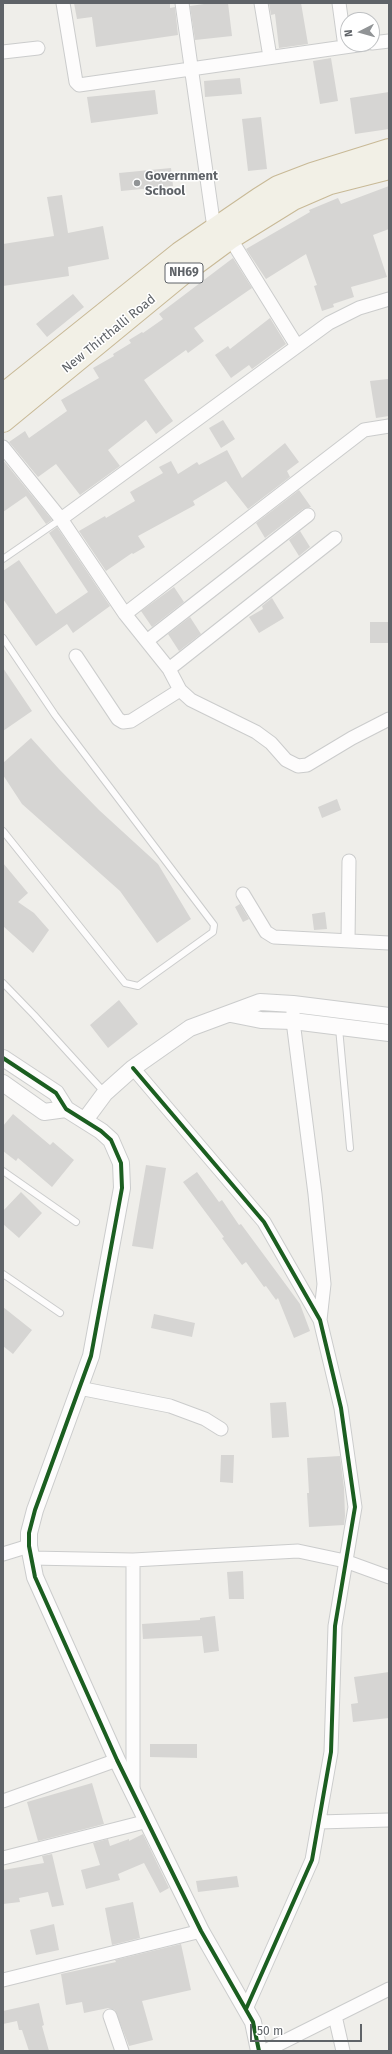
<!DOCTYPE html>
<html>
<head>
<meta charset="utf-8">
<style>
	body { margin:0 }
	#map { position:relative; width:392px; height:2054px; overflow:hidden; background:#efeeea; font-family:"Fira Sans",sans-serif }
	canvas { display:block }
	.frame { position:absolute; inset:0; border:4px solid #5f6368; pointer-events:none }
	.north { position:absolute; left:340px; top:12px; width:40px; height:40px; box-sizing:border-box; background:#fff; border:1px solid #bfc1c3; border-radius:50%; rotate:264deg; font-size:11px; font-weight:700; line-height:16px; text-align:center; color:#5f6368 }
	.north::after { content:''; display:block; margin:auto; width:14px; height:18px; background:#919496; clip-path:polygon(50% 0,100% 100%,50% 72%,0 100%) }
	.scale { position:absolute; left:250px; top:2024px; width:112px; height:18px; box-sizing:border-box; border:2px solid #5f6368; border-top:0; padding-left:5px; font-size:12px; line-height:14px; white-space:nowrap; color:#5f6368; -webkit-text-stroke:3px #fff; paint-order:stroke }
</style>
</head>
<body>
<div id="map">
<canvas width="392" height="2054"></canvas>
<div class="frame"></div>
<div class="north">N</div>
<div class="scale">50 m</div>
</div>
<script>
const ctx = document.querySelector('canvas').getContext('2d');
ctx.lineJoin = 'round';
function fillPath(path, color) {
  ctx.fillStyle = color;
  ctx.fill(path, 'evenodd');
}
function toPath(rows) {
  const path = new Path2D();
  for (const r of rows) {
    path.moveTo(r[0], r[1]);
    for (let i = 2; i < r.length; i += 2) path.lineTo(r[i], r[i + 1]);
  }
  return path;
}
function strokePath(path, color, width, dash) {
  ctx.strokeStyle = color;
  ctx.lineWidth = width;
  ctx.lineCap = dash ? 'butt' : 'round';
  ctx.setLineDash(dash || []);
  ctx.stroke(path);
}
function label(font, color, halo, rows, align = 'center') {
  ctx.font = font + ' "Fira Sans",sans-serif';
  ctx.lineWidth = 3;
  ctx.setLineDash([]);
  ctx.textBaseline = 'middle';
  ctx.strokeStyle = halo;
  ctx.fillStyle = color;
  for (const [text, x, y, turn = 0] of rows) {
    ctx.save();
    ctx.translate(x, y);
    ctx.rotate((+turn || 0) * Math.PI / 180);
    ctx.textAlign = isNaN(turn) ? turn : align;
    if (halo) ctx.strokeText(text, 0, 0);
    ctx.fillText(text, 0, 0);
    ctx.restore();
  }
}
const building = toPath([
	[74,3,170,3,170,8,175,7,178,35,96,47,92,17,77,19],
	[211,3,228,3,232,36,195,40,190,6],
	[269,3,301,3,308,44,279,48,275,14,271,15],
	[331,58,338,101,320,104,313,61],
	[240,78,242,94,205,97,204,81],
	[155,90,158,114,91,123,87,97],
	[389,92,389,129,355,134,350,98],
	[261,117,267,169,248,171,242,119],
	[171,168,173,186,121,191,119,173],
	[389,186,389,229,373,235,387,277,351,287,354,297,333,304,334,307,322,311,314,286,317,285,306,254,266,279,246,249,310,212,309,210,338,198,341,204],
	[62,195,68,233,103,226,109,259,68,267,69,276,3,286,3,244,54,236,47,197],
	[233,258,252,288,194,328,204,341,188,353,186,350,144,380,173,421,156,434,146,420,108,450,120,466,80,495,56,464,38,477,9,442,25,431,29,438,67,411,61,400,99,378,93,368,114,356,113,354,131,343,129,340,142,332,143,333,163,319,159,314],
	[73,294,84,307,47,337,36,324],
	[270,318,286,344,252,369,249,365,231,378,215,355,228,346,230,349],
	[388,379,389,416,376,418,370,381],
	[223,420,235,439,221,448,209,428],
	[285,443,299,462,287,471,290,477,248,509,226,481,193,501,195,505,138,536,145,547,133,554,132,553,106,571,79,531,105,516,106,518,135,501,130,492,163,473,159,467,171,461,178,474,197,462,199,465,227,450,242,478],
	[3,460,52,520,46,524,26,496,3,512],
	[299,490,311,507,303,509,265,538,256,523],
	[57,527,110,606,73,633,67,624,36,646,3,599,3,571,19,560,56,614,88,592,49,533],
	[300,531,310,547,299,556,289,540],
	[174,587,184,602,152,627,141,611],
	[272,598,284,618,259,633,249,617,263,609,262,606],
	[190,617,201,634,179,651,168,634],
	[370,622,389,622,389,643,370,643],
	[3,668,32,711,3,731],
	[31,738,59,769,99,810,158,864,191,919,157,943,120,891,22,804,3,775,3,763],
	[337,799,341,810,322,818,318,807],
	[3,863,28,893,18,902,34,913,49,930,33,953,3,926],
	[240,904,249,919,243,922,235,907],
	[325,912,327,929,314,930,312,914],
	[119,1000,138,1024,108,1048,90,1025],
	[13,1114,50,1145,53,1142,74,1160,52,1187,18,1158,16,1161,3,1151,3,1126],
	[146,1165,166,1168,153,1249,132,1246],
	[197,1172,219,1202,222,1200,239,1225,241,1224,281,1278,300,1304,310,1331,294,1338,278,1298,276,1300,266,1286,264,1287,246,1262,242,1265,222,1238,224,1237,183,1182],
	[21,1192,42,1213,19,1238,3,1224,3,1211],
	[3,1307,32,1330,13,1354,3,1346],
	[154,1314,195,1323,192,1337,151,1328],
	[286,1402,289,1437,272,1438,270,1403],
	[221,1455,234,1455,233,1483,220,1482],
	[340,1456,344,1488,345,1516,344,1525,309,1527,307,1493,309,1493,307,1458],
	[243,1571,244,1599,229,1599,227,1572],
	[215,1616,219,1651,204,1653,202,1636,143,1639,142,1624,200,1620,200,1618],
	[389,1672,389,1718,353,1722,351,1704,358,1703,354,1677],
	[150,1744,197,1744,197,1758,150,1757],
	[92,1783,104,1824,38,1841,27,1802],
	[143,1834,169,1888,160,1893,144,1863,118,1874,120,1880,86,1889,81,1870,100,1865,93,1843,108,1839,110,1846,129,1839,129,1841],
	[52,1854,64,1905,52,1907,48,1892,19,1898,20,1902,3,1904,3,1870,44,1863,42,1856],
	[237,1876,239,1887,198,1892,196,1881],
	[133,1902,140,1938,112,1945,105,1908],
	[54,1924,59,1950,36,1955,30,1930],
	[181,1944,191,1990,142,2001,153,2040,129,2046,115,2010,108,2008,84,2013,82,2002,66,2005,61,1974,116,1962,115,1960],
	[39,2003,44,2025,42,2026,49,2051,29,2051,22,2030,19,2030,17,2021,3,2024,3,2011]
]);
const service = toPath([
	[3,559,61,519],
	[3,638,55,715,214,925,213,932,138,986,125,983,3,831],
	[3,983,34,1015,105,1093],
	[339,1028,350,1148],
	[3,1171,76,1222],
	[3,1274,60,1313]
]);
const minor = toPath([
	[63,3,76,82,79,85,365,44],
	[182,3,214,228],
	[261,3,270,57],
	[339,3,345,47],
	[372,43,389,41],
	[3,52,38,48],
	[230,238,297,346],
	[3,447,61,519,125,614,169,669,180,690,191,700,256,732,271,743,286,760,298,766,307,765,352,738,389,719],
	[61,519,329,323,359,308,389,299],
	[125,614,364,430,389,426],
	[148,640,308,515],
	[76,656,118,719,123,722,131,721,180,690],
	[169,669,335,538],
	[243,894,266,932,274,937,389,943],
	[348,941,349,861],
	[293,1012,293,1021,315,1194,324,1284,320,1320],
	[133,1068,264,1222,320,1320,341,1408,355,1507,335,1626,331,1752,312,1860,246,2009],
	[79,1388,170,1406,205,1419,221,1429],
	[3,1554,29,1546],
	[31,1558,133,1560,298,1551,345,1561,389,1577],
	[133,1560,133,1792],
	[3,1801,117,1760],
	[319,1822,389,1820],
	[3,1858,148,1821],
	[3,1980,201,1931],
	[110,2016,122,2051],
	[335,2016,343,2051],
	[265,2051,389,1989]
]);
const tertiary = toPath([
	[231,1014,261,1020,293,1021,389,1033],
	[3,1058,56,1093,66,1109,101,1131,111,1140,121,1163,122,1188,91,1356,35,1510,29,1533,29,1546,35,1577,117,1760,201,1931,253,2022,259,2051],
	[3,1083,44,1112,66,1109],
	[85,1120,105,1093,133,1068,190,1028,260,1002,293,1004,389,1016]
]);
const trunk = toPath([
	[3,395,180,253,259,199,278,187,312,174,389,150],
	[3,421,188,269,230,238,293,199,330,183,389,168]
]);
const cycleway = toPath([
	[3,1058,56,1093,66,1109,101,1131,111,1140,121,1163,122,1188,91,1356,35,1510,29,1533,29,1546,35,1577,117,1760,201,1931,253,2022,259,2051],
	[133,1068,264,1222,320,1320,341,1408,355,1507,335,1626,331,1752,312,1860,246,2009]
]);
const markers = [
	[137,183,4,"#919496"]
];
const shields = [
	[184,273,38]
];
const shieldNames = [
	["NH69",184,273]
];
const poiNames = [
	["Government",145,176],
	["School",145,191]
];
const streetNames = [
	["New Thirthalli Road",109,334,-39]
];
fillPath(building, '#d6d5d3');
strokePath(service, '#cbcccc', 8);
strokePath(minor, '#cbcccc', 15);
strokePath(tertiary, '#cbcccc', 18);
strokePath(trunk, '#c8b996', 24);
strokePath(service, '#fdfcfc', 6);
strokePath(minor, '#fdfcfc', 13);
strokePath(tertiary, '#fdfcfc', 16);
strokePath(trunk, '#f2f0e6', 22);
strokePath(cycleway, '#1b5e20', 4);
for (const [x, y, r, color] of markers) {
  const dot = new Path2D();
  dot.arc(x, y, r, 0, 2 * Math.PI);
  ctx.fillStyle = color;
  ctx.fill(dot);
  strokePath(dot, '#fff', 1.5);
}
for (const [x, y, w] of shields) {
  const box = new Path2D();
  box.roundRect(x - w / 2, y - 10, w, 20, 3);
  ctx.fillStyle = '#fff';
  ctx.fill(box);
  strokePath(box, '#5f6368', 1);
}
label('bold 12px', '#5f6368', null, shieldNames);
label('bold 13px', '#5f6368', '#fff', poiNames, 'left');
label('13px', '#5f6368', '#fff', streetNames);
</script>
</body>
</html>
